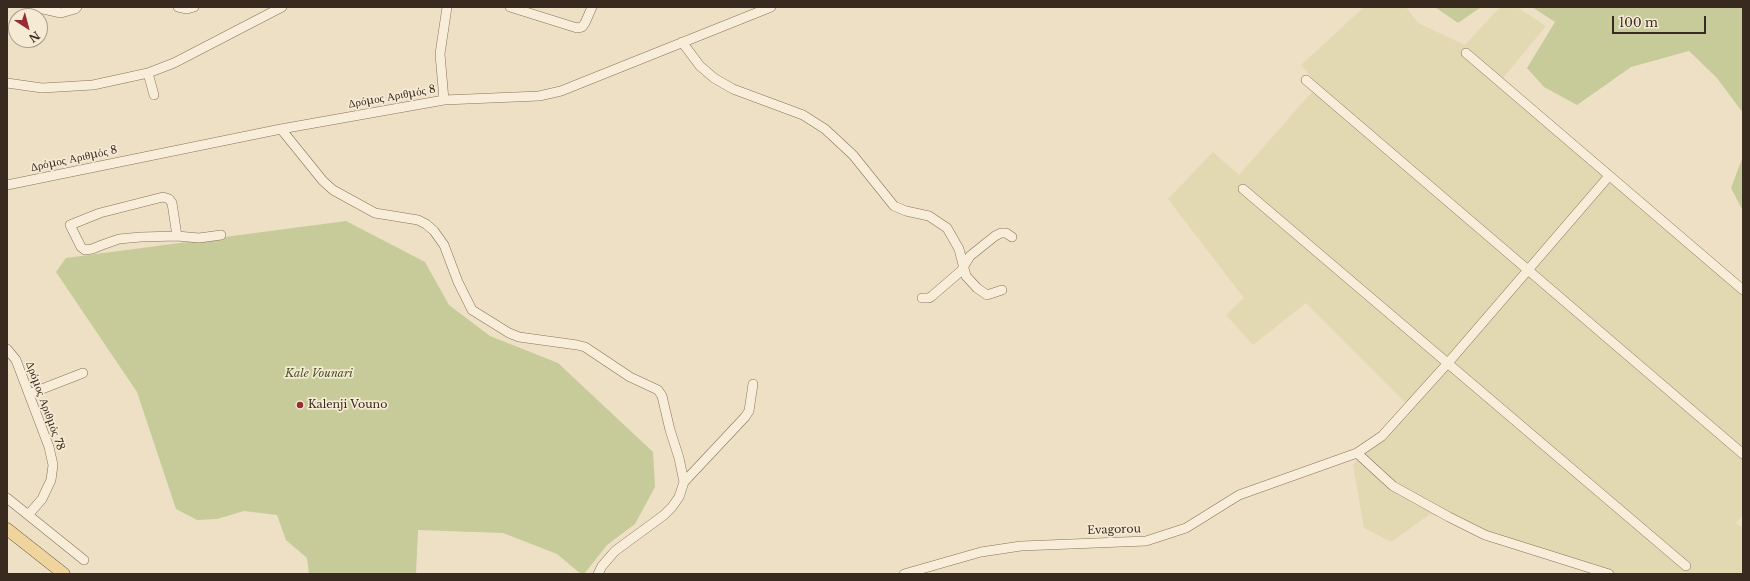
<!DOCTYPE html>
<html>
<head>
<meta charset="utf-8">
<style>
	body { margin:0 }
	#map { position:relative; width:1750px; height:581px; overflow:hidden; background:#ede0c5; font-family:"Libre Baskerville",serif }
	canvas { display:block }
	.frame { position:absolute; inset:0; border:8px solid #382a1f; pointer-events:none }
	.north { position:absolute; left:8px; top:8px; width:40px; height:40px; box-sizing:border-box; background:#f5ead4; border:1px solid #a99d8c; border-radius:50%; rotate:144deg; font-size:11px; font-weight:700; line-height:16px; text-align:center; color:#382a1f }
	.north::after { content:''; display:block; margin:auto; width:14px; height:18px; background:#952d31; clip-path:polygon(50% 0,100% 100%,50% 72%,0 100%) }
	.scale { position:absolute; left:1612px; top:16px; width:94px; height:18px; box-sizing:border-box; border:2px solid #382a1f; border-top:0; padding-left:5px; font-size:12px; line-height:14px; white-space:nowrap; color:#382a1f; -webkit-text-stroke:3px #f5ead4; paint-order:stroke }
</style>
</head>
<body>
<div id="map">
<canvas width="1750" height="581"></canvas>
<div class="frame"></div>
<div class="north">N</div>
<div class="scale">100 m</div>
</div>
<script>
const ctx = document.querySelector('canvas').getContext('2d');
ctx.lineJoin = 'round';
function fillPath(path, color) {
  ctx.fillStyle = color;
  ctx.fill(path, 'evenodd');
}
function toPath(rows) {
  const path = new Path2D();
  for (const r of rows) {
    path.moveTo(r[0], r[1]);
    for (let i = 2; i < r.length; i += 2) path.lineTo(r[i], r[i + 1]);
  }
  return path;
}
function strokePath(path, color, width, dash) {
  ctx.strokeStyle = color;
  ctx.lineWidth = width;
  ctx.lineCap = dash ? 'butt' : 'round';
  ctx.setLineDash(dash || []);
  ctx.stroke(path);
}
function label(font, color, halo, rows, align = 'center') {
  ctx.font = font + ' "Libre Baskerville",serif';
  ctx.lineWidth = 3.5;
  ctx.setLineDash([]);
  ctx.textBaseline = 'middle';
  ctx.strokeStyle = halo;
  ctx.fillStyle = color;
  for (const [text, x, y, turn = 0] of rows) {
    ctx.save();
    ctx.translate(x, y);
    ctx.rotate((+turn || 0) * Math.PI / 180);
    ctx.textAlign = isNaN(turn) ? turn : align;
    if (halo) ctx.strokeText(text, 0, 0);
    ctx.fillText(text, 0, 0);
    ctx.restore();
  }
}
const farmland = toPath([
	[1364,7,1406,7,1418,23,1465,45,1500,7,1517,7,1546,26,1503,78,1706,263,1743,293,1743,515,1736,523,1743,528,1743,574,1599,574,1577,565,1430,514,1391,542,1364,528,1353,465,1406,403,1306,303,1253,345,1226,315,1244,298,1168,199,1213,152,1239,175,1318,85,1301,65]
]);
const green = toPath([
	[1435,7,1481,7,1458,23],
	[1532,7,1743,7,1743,113,1717,78,1689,51,1631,67,1577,105,1544,87,1527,68,1555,22],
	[1743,156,1743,211,1731,188],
	[346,221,425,262,449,305,490,336,558,363,653,452,655,487,635,524,607,545,584,574,581,574,557,554,503,533,418,530,416,574,309,574,307,558,286,540,277,515,244,511,217,519,197,520,176,509,137,392,56,272,66,258]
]);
const minor = toPath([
	[34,7,61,13,75,9,77,7],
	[178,7,187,9,194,7],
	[510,7,577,28,582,27,585,23,592,7],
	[682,42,700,66,714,78,733,89,803,115,825,129,853,155,894,206,906,211,929,216,947,228,959,249,966,276,977,288,987,295,1002,290],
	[1466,53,1743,290],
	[148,73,154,95],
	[1306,80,1743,454],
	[7,83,42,88,93,85,148,73,174,63,282,7],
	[444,100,440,54,447,7],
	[281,129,323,181,333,190,375,213,418,220,426,224,434,231,444,245,458,282,472,310,509,333,519,337,577,345,585,347,630,377,658,390,662,396,670,430,679,458,684,482],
	[7,185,281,129,444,100,539,96,561,91,771,7],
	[1243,189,1686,566],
	[177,236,172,203,169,199,163,197,100,213,70,225,81,247,85,250,92,249,102,245,119,239,141,237,177,236,199,238,221,235],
	[922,298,929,298,932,296,961,271,970,256,995,236,1001,233,1006,233,1012,237],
	[7,349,16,360,49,447,53,465,51,480,42,499,29,514],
	[29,394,83,373],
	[1357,453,1393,486,1449,517,1485,535,1609,574],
	[7,498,84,560],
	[598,574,602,566,615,551,664,515,672,507,679,497,684,482,745,417,749,411,753,384],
	[904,574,981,552,1021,546,1146,541,1186,528,1239,495,1357,453,1382,436,1447,364,1609,176]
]);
const major = toPath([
	[7,529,64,574]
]);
const markers = [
	[300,405,4,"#952d31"]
];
const streetNames = [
	["Δρόμος Αριθμός 8",392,97,-10],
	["Δρόμος Αριθμός 8",74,159,-12],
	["Δρόμος Αριθμός 78",45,406,70],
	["Evagorou",1114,530,-2]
];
const parkNames = [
	["Kale Vounari",319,374]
];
const poiNames = [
	["Kalenji Vouno",308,405]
];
fillPath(farmland, '#e2d9b2');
fillPath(green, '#c6cb99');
strokePath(minor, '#87725b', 10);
strokePath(major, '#55402f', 13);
strokePath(minor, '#f8edd8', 9);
strokePath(major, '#efd49e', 12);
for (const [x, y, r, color] of markers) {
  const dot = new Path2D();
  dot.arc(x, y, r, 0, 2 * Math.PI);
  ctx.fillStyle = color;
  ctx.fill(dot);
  strokePath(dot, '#f5ead4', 1.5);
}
label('11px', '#382a1f', '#f5ead4', streetNames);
label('italic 11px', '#495426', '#f5ead4', parkNames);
label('11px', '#382a1f', '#f5ead4', poiNames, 'left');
</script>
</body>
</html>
